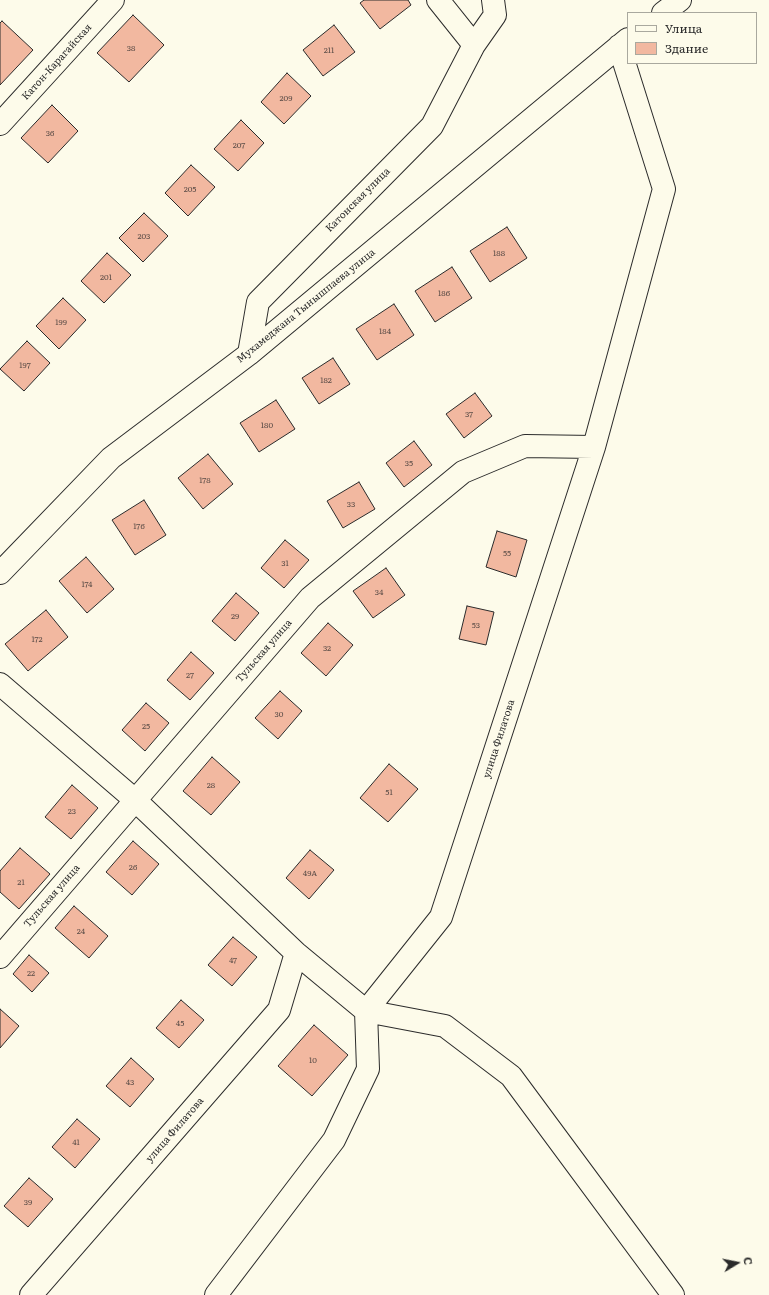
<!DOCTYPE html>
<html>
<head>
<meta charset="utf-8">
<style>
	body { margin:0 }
	#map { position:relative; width:769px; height:1295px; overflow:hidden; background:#fdfbea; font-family:Literata,serif }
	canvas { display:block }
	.legend { position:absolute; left:627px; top:12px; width:130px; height:52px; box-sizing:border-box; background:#fdfbea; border:1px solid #a9a89e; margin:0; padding:5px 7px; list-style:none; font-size:12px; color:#2b2b2b }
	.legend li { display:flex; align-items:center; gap:8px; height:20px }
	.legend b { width:20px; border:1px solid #a9a89e }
	.north { position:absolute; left:717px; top:1243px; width:40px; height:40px; -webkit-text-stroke:3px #fdfbea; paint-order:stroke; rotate:80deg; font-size:11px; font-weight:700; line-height:16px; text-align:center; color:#2b2b2b }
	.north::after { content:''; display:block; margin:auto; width:14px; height:18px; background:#2b2b2b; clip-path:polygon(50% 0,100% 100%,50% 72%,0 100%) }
</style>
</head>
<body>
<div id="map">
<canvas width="769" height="1295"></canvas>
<ul class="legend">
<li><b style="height:5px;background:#fdfbea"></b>Улица</li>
<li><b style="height:11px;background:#f2b8a0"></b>Здание</li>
</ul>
<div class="north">С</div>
</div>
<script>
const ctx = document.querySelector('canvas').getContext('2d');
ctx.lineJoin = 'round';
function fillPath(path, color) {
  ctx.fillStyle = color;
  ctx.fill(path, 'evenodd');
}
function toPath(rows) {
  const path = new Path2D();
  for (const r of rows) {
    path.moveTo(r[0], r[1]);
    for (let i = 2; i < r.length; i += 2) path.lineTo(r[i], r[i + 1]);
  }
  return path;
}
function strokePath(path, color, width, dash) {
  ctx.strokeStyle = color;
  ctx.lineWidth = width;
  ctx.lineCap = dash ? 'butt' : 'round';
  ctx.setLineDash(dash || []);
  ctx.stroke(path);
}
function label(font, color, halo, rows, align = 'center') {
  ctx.font = font + ' Literata,serif';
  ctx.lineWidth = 3;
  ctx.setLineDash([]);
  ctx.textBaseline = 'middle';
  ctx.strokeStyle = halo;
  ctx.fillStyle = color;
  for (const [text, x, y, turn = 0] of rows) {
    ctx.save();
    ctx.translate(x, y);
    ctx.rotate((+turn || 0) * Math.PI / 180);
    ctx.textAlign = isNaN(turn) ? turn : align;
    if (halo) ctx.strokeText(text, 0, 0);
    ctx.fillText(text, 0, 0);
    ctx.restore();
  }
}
const building = toPath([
	[364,0,408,0,411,5,380,29,360,3,364,0],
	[133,15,164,45,129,82,97,53,133,15],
	[2,21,33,50,0,85,0,23,2,21],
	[334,25,355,52,323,76,303,50,334,25],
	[287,73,311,96,284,124,261,102,287,73],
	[52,105,78,131,48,163,21,138,52,105],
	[241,120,264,143,238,171,214,149,241,120],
	[191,165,215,187,188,216,165,193,191,165],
	[144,213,168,236,143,262,119,238,144,213],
	[507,227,527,258,490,282,470,251,507,227],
	[107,253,131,275,104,303,81,281,107,253],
	[452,267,472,298,435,322,415,291,452,267],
	[63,298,86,320,59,349,36,326,63,298],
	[394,304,414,335,377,360,356,329,394,304],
	[27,341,50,363,24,391,0,369,27,341],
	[333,358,350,384,319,404,302,378,333,358],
	[475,393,492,416,464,438,446,414,475,393],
	[276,400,295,429,259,452,240,423,276,400],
	[414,441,432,465,404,487,386,463,414,441],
	[208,454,233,484,203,509,178,478,208,454],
	[359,482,375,509,343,528,327,501,359,482],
	[144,500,166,535,135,555,112,520,144,500],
	[497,531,527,540,516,577,486,567,497,531],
	[285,540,309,560,284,588,261,568,285,540],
	[86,557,114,589,87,613,59,581,86,557],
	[386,568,405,595,373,618,353,591,386,568],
	[236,593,259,613,235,641,212,621,236,593],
	[467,606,494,612,486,645,459,639,467,606],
	[46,610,68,637,28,671,5,644,46,610],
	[328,623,353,645,326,676,301,653,328,623],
	[191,652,214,673,190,700,167,680,191,652],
	[280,691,302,711,278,739,255,718,280,691],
	[146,703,169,723,145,751,122,730,146,703],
	[212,757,240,782,211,815,183,791,212,757],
	[389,764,418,789,388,822,360,798,389,764],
	[72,785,98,808,71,839,45,817,72,785],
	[133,841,159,864,132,895,106,872,133,841],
	[20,848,50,874,19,909,0,892,0,871,20,848],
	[310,850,334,870,309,899,286,878,310,850],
	[74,906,108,936,89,958,55,928,74,906],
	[233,937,257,957,232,986,208,965,233,937],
	[29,955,49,973,32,992,13,974,29,955],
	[181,1000,204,1020,179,1048,156,1028,181,1000],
	[0,1009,19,1026,0,1048,0,1009],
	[314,1025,348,1055,312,1096,278,1066,314,1025],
	[131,1058,154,1079,130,1107,106,1086,131,1058],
	[77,1119,100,1139,75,1168,52,1147,77,1119],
	[29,1178,53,1199,28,1227,4,1206,29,1178]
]);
const minor = toPath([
	[663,13,680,0],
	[474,45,495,15,493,0],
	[619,46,664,189,594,447,441,917,366,1011,445,1026,511,1076,673,1295],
	[0,124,113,0],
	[249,354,258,302,432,126,474,45,438,0],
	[0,573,111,458,249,354,628,39],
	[0,684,135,800,296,953,366,1011,368,1069,334,1140,216,1295],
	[0,957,310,598,463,472,525,446,594,447],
	[31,1295,279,1010,296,953]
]);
const numberNames = [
	["38",131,49],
	["211",329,51],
	["209",286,99],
	["36",50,134],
	["207",239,146],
	["205",190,190],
	["203",144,237],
	["188",499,254],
	["201",106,278],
	["186",444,294],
	["199",61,323],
	["184",385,332],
	["197",25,366],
	["182",326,381],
	["37",469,415],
	["180",267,426],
	["35",409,464],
	["178",205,481],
	["33",351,505],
	["176",139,527],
	["55",507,554],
	["31",285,564],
	["174",87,585],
	["34",379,593],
	["29",235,617],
	["53",476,626],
	["172",37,640],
	["32",327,649],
	["27",190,676],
	["30",279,715],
	["25",146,727],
	["28",211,786],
	["51",389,793],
	["23",72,812],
	["26",133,868],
	["49А",310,874],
	["21",21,883],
	["24",81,932],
	["47",233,961],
	["22",31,974],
	["45",180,1024],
	["10",313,1061],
	["43",130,1083],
	["41",76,1143],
	["39",28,1203]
];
const streetNames = [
	["Катон-Карагайская",57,62,-48],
	["Катонская улица",358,200,-45],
	["Мухамеджана Тынышпаева улица",306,306,-39],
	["Тульская улица",264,651,-49],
	["улица Филатова",499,739,-72],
	["Тульская улица",52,896,-49],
	["улица Филатова",175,1130,-49]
];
fillPath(building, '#f2b8a0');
strokePath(building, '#2b2b2b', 1);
strokePath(minor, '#2b2b2b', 24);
strokePath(minor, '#fdfbea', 22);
label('8px', '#5d4e48', null, numberNames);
label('10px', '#2b2b2b', '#fdfbea', streetNames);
</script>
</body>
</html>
